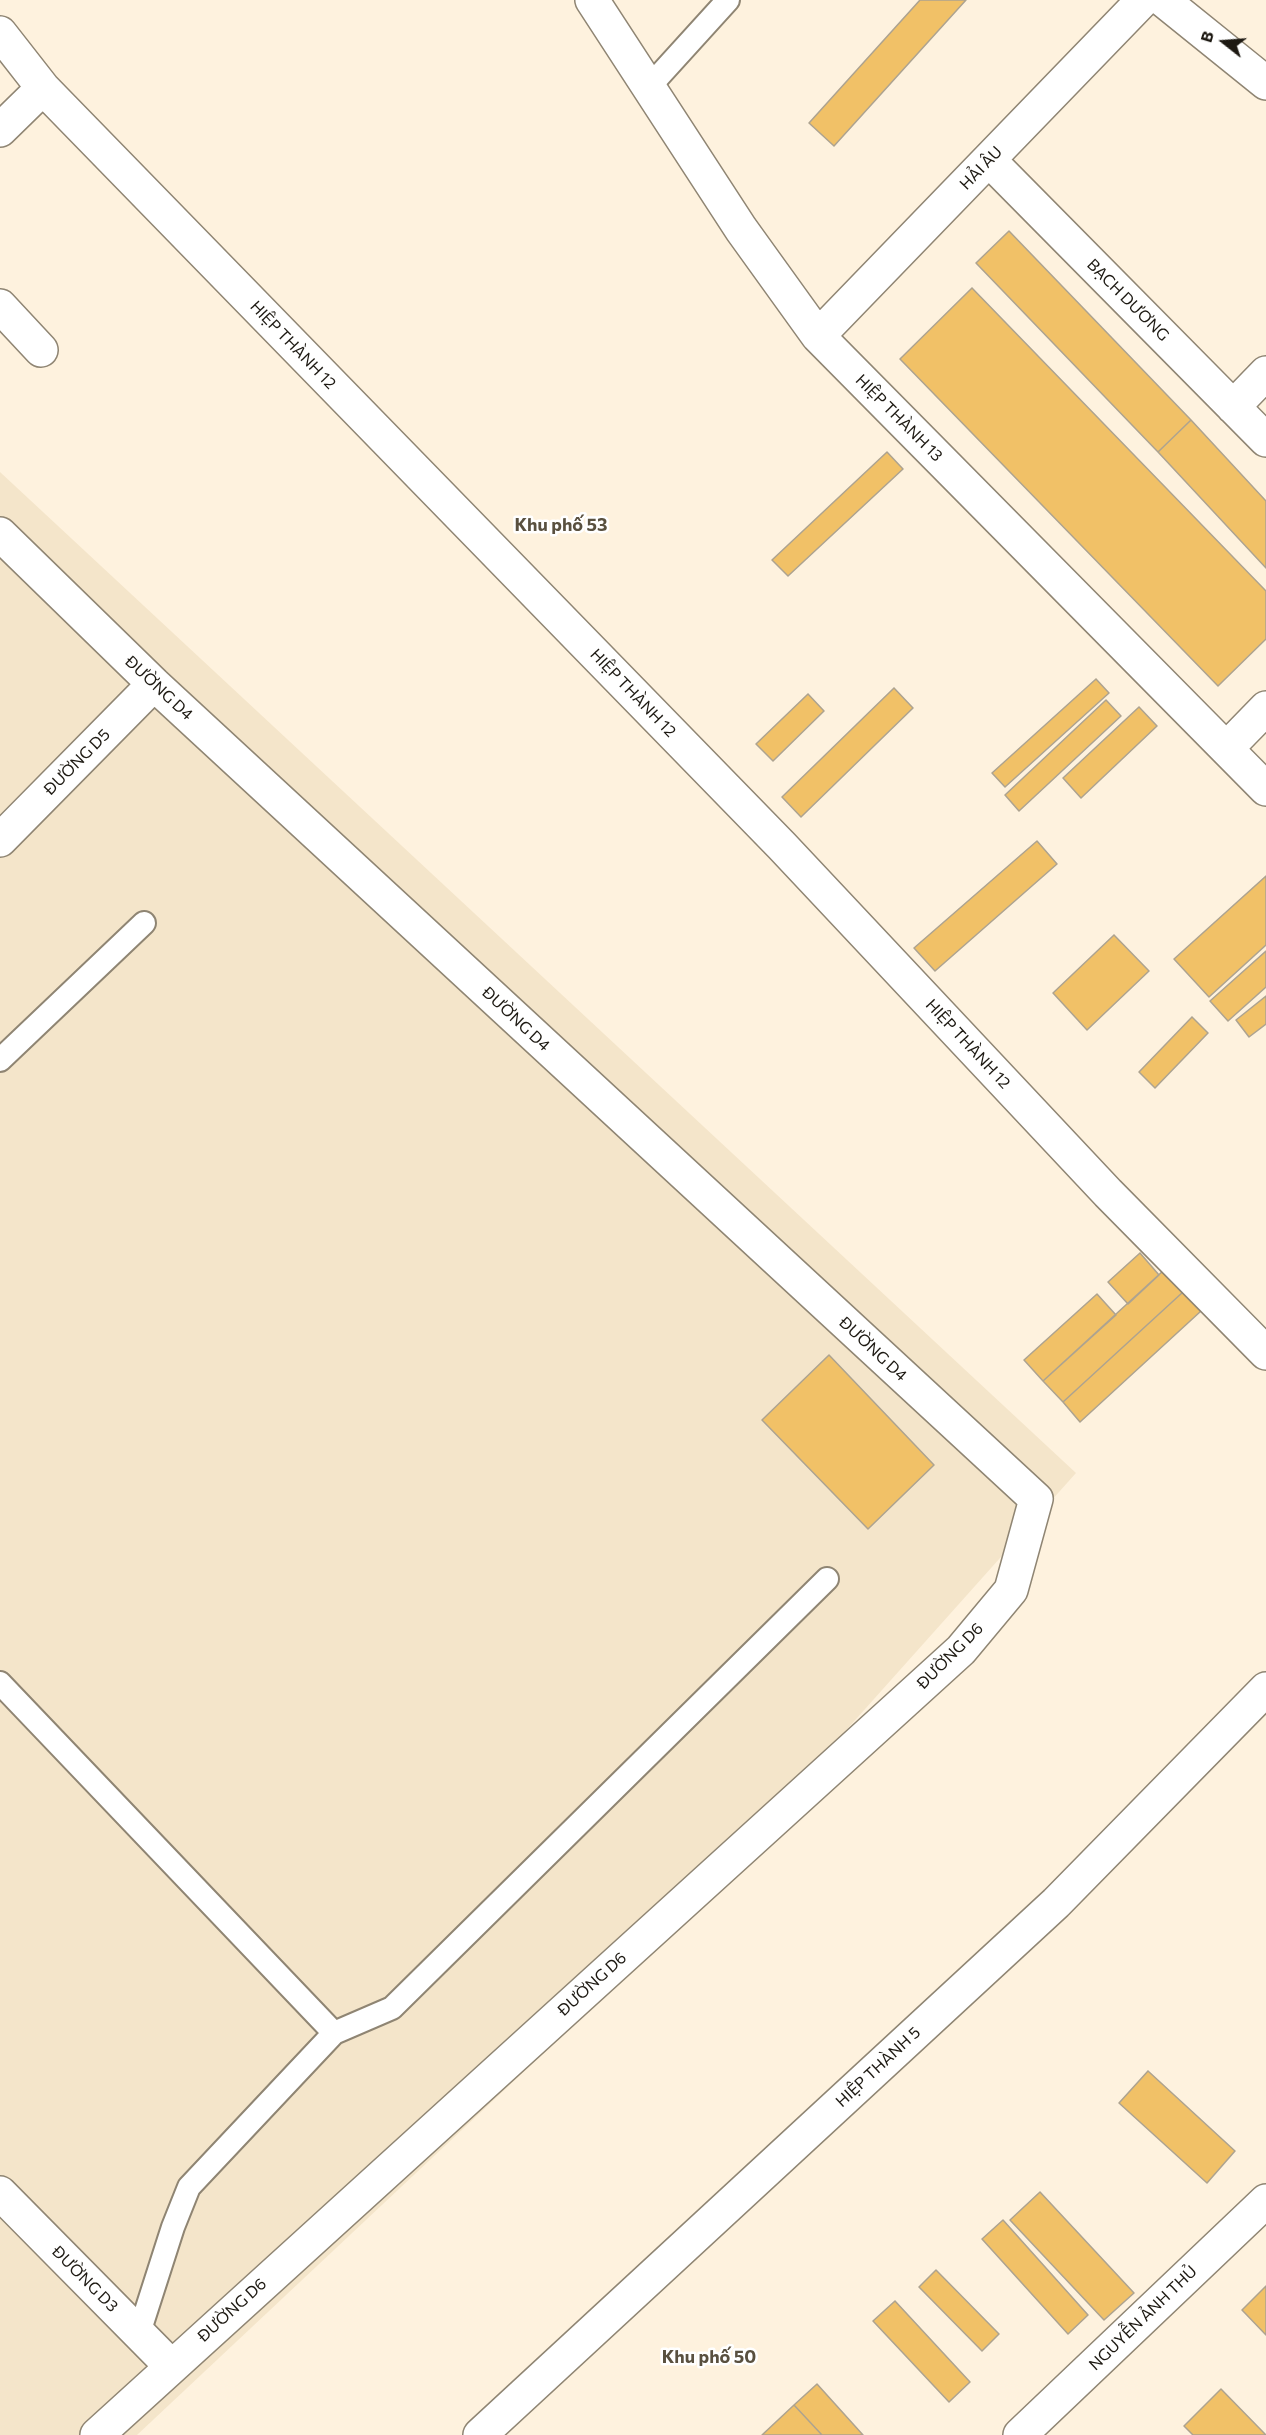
<!DOCTYPE html>
<html>
<head>
<meta charset="utf-8">
<style>
	body { margin:0 }
	#map { position:relative; width:1266px; height:2435px; overflow:hidden; background:#fef2de; font-family:Commissioner,sans-serif }
	canvas { display:block }
	.north { position:absolute; left:1194px; top:12px; width:60px; height:60px; -webkit-text-stroke:4px #fff; paint-order:stroke; rotate:287deg; font-size:16px; font-weight:700; line-height:24px; text-align:center; color:#1d1912 }
	.north::after { content:''; display:block; margin:auto; width:21px; height:27px; background:#1d1912; clip-path:polygon(50% 0,100% 100%,50% 72%,0 100%) }
</style>
</head>
<body>
<div id="map">
<canvas width="1266" height="2435"></canvas>
<div class="north">B</div>
</div>
<script>
const ctx = document.querySelector('canvas').getContext('2d');
ctx.lineJoin = 'round';
function fillPath(path, color) {
  ctx.fillStyle = color;
  ctx.fill(path, 'evenodd');
}
function toPath(rows) {
  const path = new Path2D();
  for (const r of rows) {
    path.moveTo(r[0], r[1]);
    for (let i = 2; i < r.length; i += 2) path.lineTo(r[i], r[i + 1]);
  }
  return path;
}
function strokePath(path, color, width, dash) {
  ctx.strokeStyle = color;
  ctx.lineWidth = width;
  ctx.lineCap = dash ? 'butt' : 'round';
  ctx.setLineDash(dash || []);
  ctx.stroke(path);
}
function label(font, color, halo, rows, align = 'center') {
  ctx.font = font + ' Commissioner,sans-serif';
  ctx.lineWidth = 5;
  ctx.setLineDash([]);
  ctx.textBaseline = 'middle';
  ctx.strokeStyle = halo;
  ctx.fillStyle = color;
  for (const [text, x, y, turn = 0] of rows) {
    ctx.save();
    ctx.translate(x, y);
    ctx.rotate((+turn || 0) * Math.PI / 180);
    ctx.textAlign = isNaN(turn) ? turn : align;
    if (halo) ctx.strokeText(text, 0, 0);
    ctx.fillText(text, 0, 0);
    ctx.restore();
  }
}
const built = toPath([
	[0,472,1076,1473,630,1972,137,2435,0,2435]
]);
const building = toPath([
	[920,0,966,0,834,146,809,123,920,0],
	[1009,231,1191,420,1158,452,976,263,1009,231],
	[972,288,1266,591,1266,639,1218,686,900,359,972,288],
	[1191,420,1266,501,1266,568,1158,452,1191,420],
	[887,452,903,469,788,576,772,560,887,452],
	[1096,679,1109,693,1005,787,992,773,1096,679],
	[894,688,913,708,801,817,782,797,894,688],
	[808,694,824,711,773,761,756,744,808,694],
	[1106,700,1121,716,1019,811,1005,795,1106,700],
	[1139,707,1157,726,1081,798,1063,778,1139,707],
	[1037,841,1057,864,935,971,914,948,1037,841],
	[1266,876,1266,945,1209,997,1174,959,1266,876],
	[1114,935,1149,971,1087,1030,1053,993,1114,935],
	[1266,951,1266,987,1228,1021,1210,1001,1266,951],
	[1266,996,1266,1024,1249,1037,1236,1020,1266,996],
	[1192,1017,1208,1033,1155,1088,1139,1072,1192,1017],
	[1140,1253,1159,1275,1128,1304,1108,1282,1140,1253],
	[1164,1270,1183,1292,1063,1402,1043,1381,1164,1270],
	[1183,1292,1201,1311,1080,1422,1063,1402,1183,1292],
	[1097,1294,1116,1315,1043,1381,1024,1360,1097,1294],
	[829,1355,934,1465,868,1529,762,1420,829,1355],
	[1148,2071,1235,2151,1207,2183,1119,2103,1148,2071],
	[1040,2192,1134,2293,1104,2320,1010,2220,1040,2192],
	[1003,2220,1088,2315,1068,2334,982,2239,1003,2220],
	[936,2270,999,2334,982,2351,919,2287,936,2270],
	[1266,2286,1266,2335,1242,2310,1266,2286],
	[895,2301,970,2382,949,2402,873,2321,895,2301],
	[817,2384,863,2435,822,2435,794,2405,817,2384],
	[1221,2389,1266,2435,1193,2435,1184,2426,1221,2389],
	[794,2405,822,2435,762,2435,794,2405]
]);
const lane = toPath([
	[649,87,728,0],
	[0,1060,144,923],
	[0,1683,334,2033,392,2008,827,1579],
	[139,2333,173,2227,189,2187,334,2033]
]);
const street = toPath([
	[592,0,741,229,818,336,1266,789],
	[1163,0,1266,83],
	[0,33,43,88,782,846,1108,1193,1266,1353],
	[0,130,43,88],
	[989,160,1266,440],
	[0,306,41,350],
	[818,336,1143,0],
	[1233,407,1266,373],
	[0,534,154,684,1036,1499,1011,1590,961,1650,97,2435],
	[1227,748,1266,708],
	[0,840,154,684],
	[0,2193,171,2366],
	[480,2435,1056,1903,1266,1689]
]);
const secondary = toPath([
	[1020,2435,1266,2201]
]);
const streetNames = [
	["HẢI ÂU",981,168,-46],
	["BẠCH DƯƠNG",1128,300,45],
	["HIỆP THÀNH 12",293,345,46],
	["HIỆP THÀNH 13",899,418,45],
	["ĐƯỜNG D4",159,688,43],
	["HIỆP THÀNH 12",633,693,46],
	["ĐƯỜNG D5",77,762,-45],
	["ĐƯỜNG D4",516,1019,43],
	["HIỆP THÀNH 12",968,1044,47],
	["ĐƯỜNG D4",873,1349,43],
	["ĐƯỜNG D6",950,1656,-45],
	["ĐƯỜNG D6",592,1984,-42],
	["HIỆP THÀNH 5",878,2067,-43],
	["ĐƯỜNG D3",85,2279,45],
	["ĐƯỜNG D6",232,2310,-42],
	["NGUYỄN ẢNH THỦ",1143,2318,-44]
];
const neighbourhoodNames = [
	["Khu phố 53",561,525],
	["Khu phố 50",709,2357]
];
fillPath(built, '#f4e5ca');
fillPath(building, '#f1c167');
strokePath(building, '#ada390', 1.5);
strokePath(lane, '#8f8573', 26);
strokePath(street, '#8f8573', 36);
strokePath(secondary, '#8f8573', 36);
strokePath(lane, '#fff', 22);
strokePath(street, '#fff', 33);
strokePath(secondary, '#fff', 33);
label('16px', '#1d1912', '#fff', streetNames);
label('bold 18px', '#59503f', '#fff', neighbourhoodNames);
</script>
</body>
</html>
